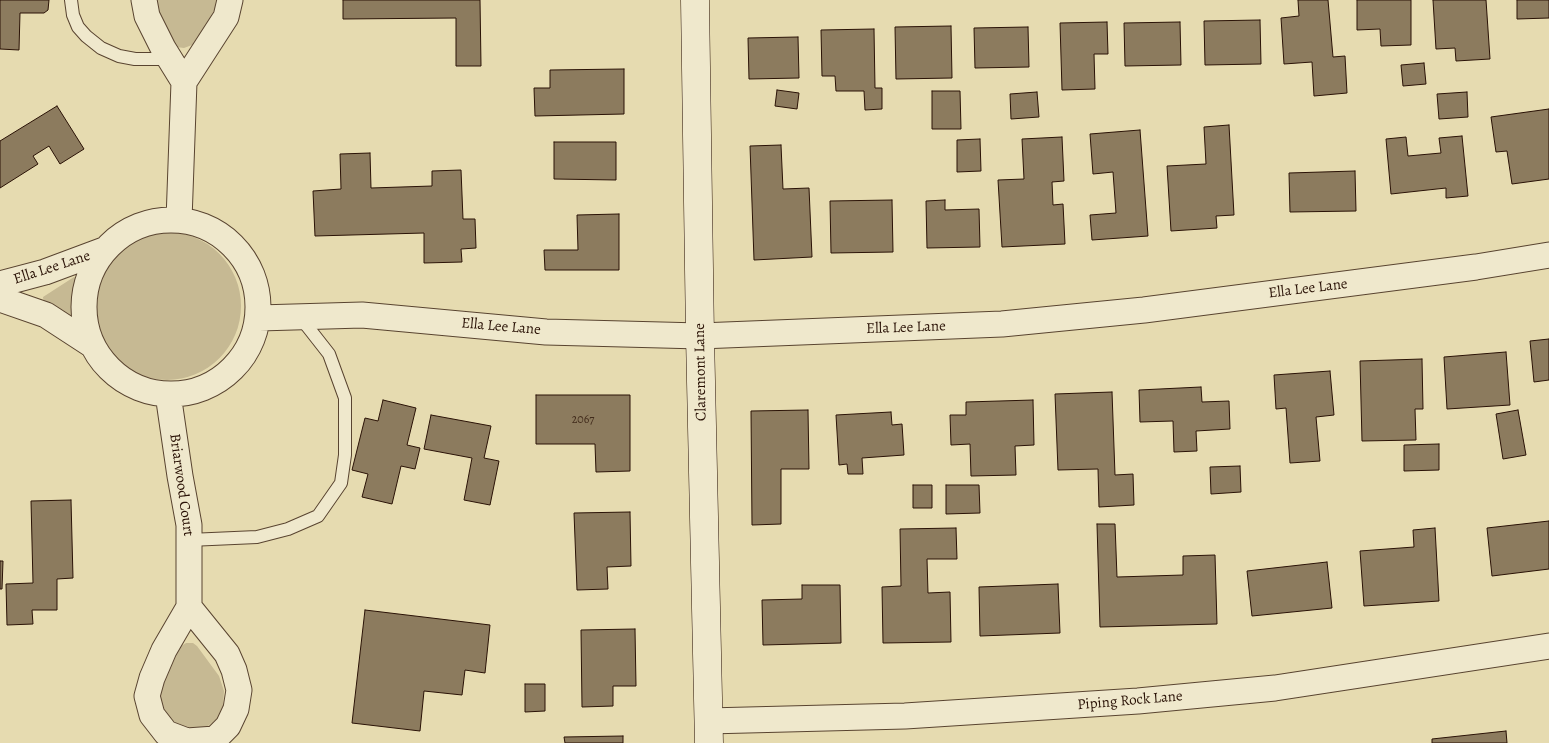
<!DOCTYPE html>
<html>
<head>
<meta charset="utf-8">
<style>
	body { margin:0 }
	canvas { display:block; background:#e6dbb0 }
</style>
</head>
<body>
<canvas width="1549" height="743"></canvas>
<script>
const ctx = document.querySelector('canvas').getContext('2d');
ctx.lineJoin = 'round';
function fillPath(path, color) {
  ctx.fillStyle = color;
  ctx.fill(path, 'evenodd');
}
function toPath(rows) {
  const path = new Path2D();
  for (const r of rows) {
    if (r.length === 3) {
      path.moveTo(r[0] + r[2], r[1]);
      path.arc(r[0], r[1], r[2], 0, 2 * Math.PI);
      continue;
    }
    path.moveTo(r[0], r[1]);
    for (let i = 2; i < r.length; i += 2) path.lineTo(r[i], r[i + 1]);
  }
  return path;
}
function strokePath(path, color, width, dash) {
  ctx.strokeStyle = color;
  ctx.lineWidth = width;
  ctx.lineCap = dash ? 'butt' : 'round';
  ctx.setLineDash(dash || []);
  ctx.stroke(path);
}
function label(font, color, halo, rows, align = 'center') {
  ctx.font = font + ' Alegreya,serif';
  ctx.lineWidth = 5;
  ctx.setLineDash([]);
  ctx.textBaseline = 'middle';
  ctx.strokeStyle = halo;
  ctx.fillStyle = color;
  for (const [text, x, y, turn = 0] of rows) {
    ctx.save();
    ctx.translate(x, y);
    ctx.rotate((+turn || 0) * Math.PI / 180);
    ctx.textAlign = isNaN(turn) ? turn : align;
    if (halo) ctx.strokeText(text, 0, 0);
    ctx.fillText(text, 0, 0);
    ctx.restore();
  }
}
const green = toPath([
	[152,0,216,0,215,8,205,28,192,45,184,48,176,47],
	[167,306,74],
	[74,277,79,279,77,301,80,312,79,317,73,319,44,304,43,297],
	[186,643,193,643,197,646,219,676,224,691,223,706,217,718,208,726,196,730,182,728,171,719,161,707,159,691,178,648]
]);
const building = toPath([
	[0,0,49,0,48,10,44,13,20,13,19,50,0,49,0,0],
	[343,0,480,0,481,66,456,66,456,18,343,19,343,0],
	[1298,0,1328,0,1333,57,1345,56,1347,93,1314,96,1312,62,1284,64,1281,18,1299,16,1298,0],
	[1357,0,1411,0,1411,45,1381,46,1380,29,1357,30,1357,0],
	[1433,0,1486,0,1490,59,1456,61,1455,48,1436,49,1433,0],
	[1517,0,1549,0,1549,18,1517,19,1517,0],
	[1260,20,1261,64,1205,65,1204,21,1260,20],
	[1107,22,1108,54,1094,54,1095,89,1062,90,1060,23,1107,22],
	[1180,22,1181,65,1125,66,1124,23,1180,22],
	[951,26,952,78,896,79,895,27,951,26],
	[1028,27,1029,67,975,68,974,28,1028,27],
	[874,29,875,88,882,88,882,109,865,110,864,91,836,91,835,76,822,76,821,30,874,29],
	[798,37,799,78,749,79,748,38,798,37],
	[1424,63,1426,84,1403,86,1401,65,1424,63],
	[624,69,624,114,535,116,534,88,550,88,550,70,624,69],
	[777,90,799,93,797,109,775,106,777,90],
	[932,91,960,91,961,129,932,129,932,91],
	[1037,92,1039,117,1011,119,1010,94,1037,92],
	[1467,92,1468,117,1439,119,1437,94,1467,92],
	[57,106,84,149,60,164,49,146,33,156,38,164,0,188,0,141,57,106],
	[1549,109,1549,179,1512,184,1507,151,1496,152,1491,117,1549,109],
	[1229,125,1234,215,1216,216,1217,228,1171,231,1167,166,1206,164,1204,127,1229,125],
	[1140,130,1148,236,1092,240,1090,215,1116,213,1113,172,1093,174,1090,134,1140,130],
	[1462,136,1468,196,1446,198,1446,188,1391,194,1386,139,1406,137,1408,156,1441,153,1439,138,1462,136],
	[1062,137,1064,181,1052,182,1053,205,1063,204,1065,244,1002,247,998,180,1024,179,1022,139,1062,137],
	[980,139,981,171,957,172,957,140,980,139],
	[554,142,616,142,616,180,554,179,554,142],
	[781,145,783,189,809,188,812,257,754,260,750,146,781,145],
	[370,153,371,188,432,186,432,171,461,170,463,219,475,219,476,248,461,249,462,262,424,263,424,233,315,236,313,191,341,189,340,154,370,153],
	[1355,171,1356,211,1290,212,1289,173,1355,171],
	[892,200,893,252,831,253,830,201,892,200],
	[945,200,945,210,979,209,980,247,927,248,926,201,945,200],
	[619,214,619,270,545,270,544,250,578,250,577,215,619,214],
	[1549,339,1549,380,1534,382,1530,341,1549,339],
	[1506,352,1510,405,1447,409,1444,357,1506,352],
	[1422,359,1423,409,1415,409,1416,440,1362,441,1360,361,1422,359],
	[1330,371,1334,415,1316,417,1320,461,1290,463,1286,408,1276,409,1274,375,1330,371],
	[1201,387,1202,402,1229,401,1230,429,1196,431,1197,451,1174,452,1173,421,1140,422,1139,390,1201,387],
	[1112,392,1115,475,1133,474,1134,505,1099,507,1098,469,1058,470,1055,394,1112,392],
	[536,395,630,395,630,471,596,472,595,444,536,444,536,395],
	[383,400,416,408,407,445,420,448,415,469,401,466,392,504,362,497,368,474,352,470,365,418,378,421,383,400],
	[1033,400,1034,445,1015,446,1016,475,971,476,970,444,951,445,950,415,966,415,966,402,1033,400],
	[808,410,809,469,781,469,781,524,752,525,751,411,808,410],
	[1518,410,1526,455,1503,459,1496,414,1518,410],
	[891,412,892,425,902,424,904,455,862,458,863,474,848,474,847,464,839,465,836,415,891,412],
	[431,415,491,426,484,458,499,461,490,505,464,500,472,458,424,449,431,415],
	[1439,444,1439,470,1404,471,1404,445,1439,444],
	[1240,466,1241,492,1211,494,1210,467,1240,466],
	[913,485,932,485,932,508,913,508,913,485],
	[946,485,979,485,980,513,946,514,946,485],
	[71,500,73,578,57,579,57,610,32,610,33,624,7,625,6,584,33,583,31,501,71,500],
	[630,512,631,566,607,567,608,589,577,590,574,513,630,512],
	[1549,521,1549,569,1492,576,1487,528,1549,521],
	[1097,524,1115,524,1117,577,1183,575,1183,556,1215,555,1217,624,1100,627,1097,524],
	[956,528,957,559,927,559,928,593,950,592,951,642,883,643,882,587,901,586,900,529,956,528],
	[1435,528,1439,601,1364,606,1360,551,1414,547,1413,530,1435,528],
	[0,561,3,561,2,589,0,589,0,561],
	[1327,562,1332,608,1252,616,1247,571,1327,562],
	[1058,584,1060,633,980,636,979,587,1058,584],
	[802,585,840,585,841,643,763,645,762,600,802,599,802,585],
	[365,610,490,625,485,673,465,670,462,695,424,691,420,731,352,723,365,610],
	[635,629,636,686,613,686,613,706,582,707,581,630,635,629],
	[525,684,545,684,545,711,525,712,525,684],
	[1506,731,1507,743,1432,743,1432,739,1506,731],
	[623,736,623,743,565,743,564,737,623,736]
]);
const lane = toPath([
	[71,0,73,15,78,27,86,36,101,48,119,56,135,59,169,59],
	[189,540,257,537,288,529,318,516,341,483,345,455,345,398,329,354,300,317]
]);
const street = toPath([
	[144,0,147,16,163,48,184,82],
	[171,307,87],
	[179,220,184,82,226,17,230,0],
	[0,284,45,272,104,250],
	[0,299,46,315,92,345],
	[259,318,362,315,546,332,700,336,1002,324,1144,310,1476,267,1549,255],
	[168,394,180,476,189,525,189,607,164,650,152,678,147,696,152,715,166,733,187,741,215,739,228,726,236,709,239,690,234,670,227,654,189,607],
	[708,721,905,716,1138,701,1275,688,1549,646]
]);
const secondary = toPath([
	[695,0,700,336,709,743]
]);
const numberNames = [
	["2067",583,420]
];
const streetNames = [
	["Ella Lee Lane",52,268,-18],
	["Ella Lee Lane",1308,289,-7],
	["Ella Lee Lane",501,327,5],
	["Ella Lee Lane",906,328,-2],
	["Claremont Lane",701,372,-91],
	["Briarwood Court",181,485,82],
	["Piping Rock Lane",1130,701,-5]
];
fillPath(green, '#c6b993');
fillPath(building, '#8c7b5e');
strokePath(building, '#2a1206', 1);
strokePath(lane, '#594430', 14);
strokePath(street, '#594430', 27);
strokePath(secondary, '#2a1206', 29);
strokePath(lane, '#efe8cc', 12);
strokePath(street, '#efe8cc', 25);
strokePath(secondary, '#efe8cc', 28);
label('12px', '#422c1c', null, numberNames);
label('15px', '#2a1206', '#efe8cc', streetNames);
</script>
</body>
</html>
